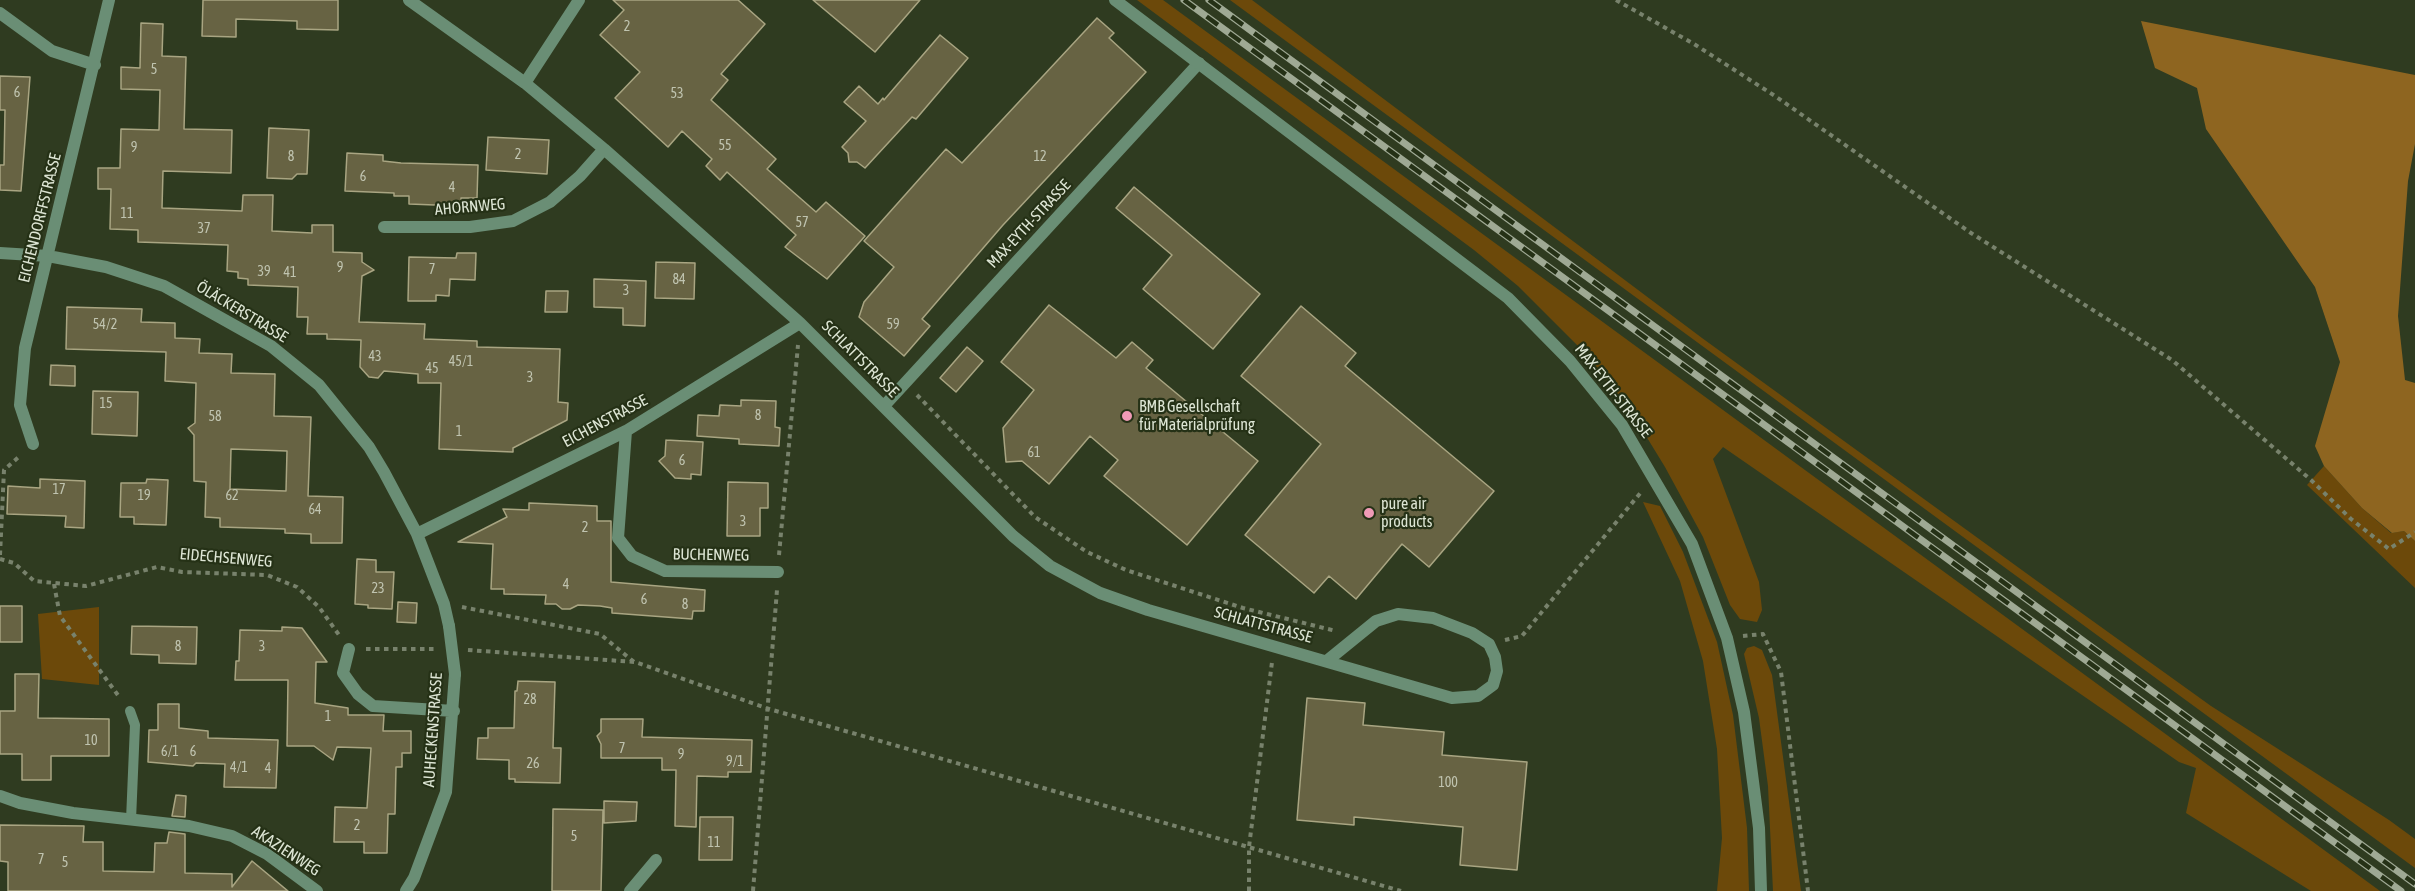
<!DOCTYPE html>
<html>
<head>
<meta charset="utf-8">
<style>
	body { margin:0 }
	canvas { display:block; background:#2f3b20 }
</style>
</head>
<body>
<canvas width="2415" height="891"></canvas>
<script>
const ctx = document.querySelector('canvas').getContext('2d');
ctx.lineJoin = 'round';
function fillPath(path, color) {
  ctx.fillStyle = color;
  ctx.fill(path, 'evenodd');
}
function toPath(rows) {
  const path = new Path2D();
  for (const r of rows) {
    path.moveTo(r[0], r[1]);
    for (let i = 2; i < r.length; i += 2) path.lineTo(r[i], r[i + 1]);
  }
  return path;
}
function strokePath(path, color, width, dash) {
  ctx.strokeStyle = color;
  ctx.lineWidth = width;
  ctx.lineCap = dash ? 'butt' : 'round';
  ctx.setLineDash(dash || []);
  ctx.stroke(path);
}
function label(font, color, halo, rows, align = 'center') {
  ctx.font = font + ' "Asap Condensed",sans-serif';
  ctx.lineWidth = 4.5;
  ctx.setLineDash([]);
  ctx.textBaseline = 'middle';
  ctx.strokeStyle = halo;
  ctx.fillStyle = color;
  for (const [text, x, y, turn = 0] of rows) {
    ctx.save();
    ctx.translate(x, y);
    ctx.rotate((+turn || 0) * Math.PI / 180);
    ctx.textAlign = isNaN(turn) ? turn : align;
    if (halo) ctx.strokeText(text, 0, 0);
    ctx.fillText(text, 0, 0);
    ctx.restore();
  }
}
const green = toPath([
	[1137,0,1163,0,2380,891,2311,891,2186,813,2196,768,2179,762,1723,447,1713,459,1759,582,1762,610,1757,622,1740,619,1730,605,1703,537,1665,467,1635,418,1584,352,1518,286,1474,250],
	[1230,0,1252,0,1702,338,2037,581,2211,706,2389,820,2415,839,2415,868],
	[2324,466,2362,508,2391,533,2404,531,2415,541,2415,588,2307,485],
	[1643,502,1660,506,1683,552,1717,642,1733,715,1747,828,1749,891,1717,891,1722,838,1717,749,1703,661,1680,581],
	[99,607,99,685,42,679,38,614],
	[1754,646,1762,650,1772,675,1801,891,1773,891,1768,786,1759,718,1744,654,1747,648]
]);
const forest = toPath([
	[2141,21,2415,75,2415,144,2408,181,2398,316,2405,380,2415,383,2415,541,2404,531,2392,533,2362,508,2324,466,2315,446,2340,362,2315,287,2206,129,2197,88,2155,68]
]);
const building = toPath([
	[203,0,338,0,338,30,297,29,297,21,236,19,236,37,202,36,203,0],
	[613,0,738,0,765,24,721,74,728,80,711,100,776,159,767,169,816,212,826,202,865,236,827,279,785,247,796,235,727,172,720,180,706,166,712,159,682,131,668,147,615,98,640,72,600,35,624,10,613,0],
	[813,0,920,0,875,52,813,0],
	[1097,18,1114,33,1109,38,1146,72,1003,225,922,319,930,326,904,356,859,317,864,302,894,267,864,241,946,149,962,163,1097,18],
	[141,23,163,24,162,56,186,57,184,129,232,130,231,173,163,171,162,208,242,211,243,195,273,195,272,231,312,233,312,225,333,225,333,252,362,253,362,262,374,270,362,276,359,322,425,324,424,339,477,341,477,347,560,349,558,402,568,403,567,420,513,448,513,452,439,449,441,383,418,383,418,374,384,371,378,378,369,377,360,367,361,340,327,339,327,334,307,334,308,317,297,317,298,287,248,285,248,279,238,278,238,272,227,271,228,245,138,242,138,230,110,229,111,189,98,189,98,168,120,168,121,129,159,130,160,90,121,89,121,67,140,68,141,23],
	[940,35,968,58,916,119,912,117,865,168,857,162,849,162,848,153,842,147,866,121,844,102,859,86,878,104,883,98,884,100,940,35],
	[0,76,30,77,21,191,0,190,0,165,4,165,5,110,0,110,0,76],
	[269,128,309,130,307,174,297,174,292,179,267,178,269,128],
	[488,137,549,140,547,174,486,170,488,137],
	[347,153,383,155,383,161,401,163,478,165,477,198,461,198,461,206,409,204,409,196,394,196,394,193,345,191,347,153],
	[1134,187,1260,294,1213,349,1143,289,1172,255,1116,208,1134,187],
	[457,253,476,253,475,280,450,279,449,296,436,295,436,301,408,301,409,257,456,258,457,253],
	[656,262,695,263,694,299,655,298,656,262],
	[594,279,646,281,645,326,623,325,623,308,594,307,594,279],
	[546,291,568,291,567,312,545,312,546,291],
	[1049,305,1116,358,1132,342,1153,360,1146,368,1258,461,1187,545,1104,476,1118,460,1090,436,1049,484,1022,461,1006,462,1003,428,1034,390,1001,362,1049,305],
	[1301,306,1356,353,1345,366,1494,491,1429,567,1402,544,1356,599,1329,576,1314,593,1245,535,1321,444,1241,376,1301,306],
	[67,307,142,309,141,322,175,323,175,338,200,339,199,353,232,354,231,373,275,374,274,416,311,417,308,496,343,497,342,543,311,543,311,534,285,533,285,529,220,527,220,518,205,517,206,482,194,481,194,435,188,428,195,423,196,383,165,381,166,352,66,349,67,307],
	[231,449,287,451,286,491,230,489,231,449],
	[967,347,983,361,956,392,940,378,967,347],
	[51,365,75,366,75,386,50,385,51,365],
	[93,391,138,392,137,436,92,434,93,391],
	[741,400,776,401,775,427,780,428,779,446,739,444,739,439,697,436,698,415,719,416,720,405,741,406,741,400],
	[666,440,703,442,701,475,691,474,691,479,675,478,659,461,665,456,666,440],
	[40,479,85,481,84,528,65,527,66,516,7,514,8,486,40,488,40,479],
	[147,479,168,480,166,525,134,524,134,517,120,517,121,483,146,483,147,479],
	[728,482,768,483,768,508,760,508,760,536,727,536,728,482],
	[529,503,597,506,597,521,611,521,611,582,705,590,704,611,693,611,692,619,612,613,612,608,600,606,578,605,570,609,562,609,556,604,545,604,546,595,504,594,504,589,491,589,493,544,458,542,507,517,503,509,529,510,529,503],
	[357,559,376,560,376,572,394,572,392,609,368,608,368,605,355,604,357,559],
	[398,602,417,603,416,623,397,622,398,602],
	[0,606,22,606,22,642,0,642,0,606],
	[132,626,197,627,196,664,159,663,159,655,131,654,132,626],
	[282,627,302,628,327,662,316,662,315,703,348,708,348,715,384,715,383,731,411,731,411,753,402,753,402,767,396,767,395,814,388,814,387,853,364,853,364,842,334,842,335,807,367,808,371,748,337,747,333,760,314,746,287,746,288,680,235,680,236,661,239,661,240,630,282,631,282,627],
	[15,674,39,674,38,718,109,719,109,756,51,756,51,780,22,780,22,754,0,754,0,711,15,711,15,674],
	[518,681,555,682,553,748,561,748,560,783,515,782,515,779,509,779,509,760,477,759,478,738,488,738,488,728,514,728,515,691,517,691,518,681],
	[1307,698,1365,703,1363,725,1444,732,1442,755,1527,762,1517,870,1460,865,1463,827,1354,817,1354,825,1297,820,1307,698],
	[158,704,179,704,179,728,208,731,208,738,278,740,276,788,224,787,225,764,196,763,193,766,148,762,149,730,158,730,158,704],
	[601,719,643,719,642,737,752,740,751,772,728,772,728,777,697,776,696,827,675,826,676,770,662,770,662,758,601,758,601,744,597,736,601,732,601,719],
	[176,795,186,796,185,817,172,816,176,795],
	[604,801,637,802,636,821,604,823,604,801],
	[553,809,603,810,601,891,552,891,553,809],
	[700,817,733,817,732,860,699,860,700,817],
	[0,825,84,826,83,842,103,842,103,871,154,872,155,843,167,843,169,832,185,834,185,873,232,874,232,887,252,861,288,891,8,891,8,862,0,861,0,825]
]);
const path = toPath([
	[1616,0,1694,44,1775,96,1971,233,2172,360,2311,480,2351,519,2389,549,2415,532],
	[917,395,1035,517,1087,552,1126,570,1243,608,1336,631],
	[0,555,4,470,21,455],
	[779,555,798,345],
	[0,559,14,563,34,581,86,586,157,567,182,572,267,575,297,587,319,607,339,635],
	[54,584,60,616,120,698],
	[462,607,600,634,634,662],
	[1743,636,1763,634,1781,672,1808,891],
	[1505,640,1522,636,1642,491],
	[366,649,436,649],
	[468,650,635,662,769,709,1401,891],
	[753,891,777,590],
	[1249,891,1249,847,1272,662]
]);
const service = toPath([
	[130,711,135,725,131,820]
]);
const minor = toPath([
	[409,0,525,83,604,149,800,323,1013,536,1050,566,1100,593,1148,610,1452,698,1478,696,1493,685,1497,671,1495,657,1489,644,1472,633,1433,618,1398,614,1376,621,1328,660],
	[0,13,52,51,95,65],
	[525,83,579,0],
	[384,227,470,227,513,221,550,202,580,176,604,149],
	[0,253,48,256,106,267,164,286,271,346,319,385,369,447,384,472,417,534,444,604,449,626],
	[884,406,1199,63],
	[626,431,618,538,632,556,665,571,778,572],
	[33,444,20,405,25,348,109,0],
	[417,534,626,431,800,323],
	[349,649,343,673,358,694,373,706,454,711],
	[0,796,20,803,73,813,189,826,232,836,267,854,317,891],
	[406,891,414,878,446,792,455,674],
	[630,891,656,860]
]);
const tertiary = toPath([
	[1115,0,1508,298,1570,361,1622,425,1692,544,1727,638,1744,712,1759,828,1761,891]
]);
const rail = toPath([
	[1184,0,2401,891],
	[1209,0,2415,884]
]);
const minorBridge = toPath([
	[449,626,455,674]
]);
const markers = [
	[1127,416,6,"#f09ab6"],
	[1369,513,6,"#f09ab6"]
];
const numberNames = [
	["2",627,27],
	["5",154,70],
	["6",17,93],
	["53",677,94],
	["55",725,146],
	["9",134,148],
	["2",518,155],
	["8",291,157],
	["12",1040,157],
	["6",363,177],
	["4",452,188],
	["11",127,214],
	["57",802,223],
	["37",204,229],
	["9",340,268],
	["7",432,270],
	["39",264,272],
	["41",290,273],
	["84",679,280],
	["3",626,291],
	["54/2",105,325],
	["59",893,325],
	["43",375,357],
	["45/1",461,362],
	["45",432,369],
	["3",530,378],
	["15",106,404],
	["8",758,416],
	["58",215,417],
	["1",459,432],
	["61",1034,453],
	["6",682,461],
	["17",59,490],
	["19",144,496],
	["62",232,496],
	["64",315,510],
	["3",743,522],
	["2",585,528],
	["4",566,585],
	["23",378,589],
	["6",644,600],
	["8",685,605],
	["8",178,647],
	["3",262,647],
	["28",530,700],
	["1",328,717],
	["10",91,741],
	["7",622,749],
	["6/1",170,752],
	["6",193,752],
	["9",681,755],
	["9/1",735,762],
	["26",533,764],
	["4/1",239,768],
	["4",268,769],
	["100",1448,783],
	["2",357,826],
	["5",574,837],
	["11",714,843],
	["7",41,860],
	["5",65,863]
];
const streetNames = [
	["AHORNWEG",470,207,-5],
	["EICHENDORFFSTRASSE",40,218,-76],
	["MAX-EYTH-STRASSE",1029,224,-47],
	["ÖLÄCKERSTRASSE",242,312,31],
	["SCHLATTSTRASSE",860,359,45],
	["MAX-EYTH-STRASSE",1613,391,52],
	["EICHENSTRASSE",605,421,-28],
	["BUCHENWEG",711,555,1],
	["EIDECHSENWEG",226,558,5],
	["SCHLATTSTRASSE",1263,625,15],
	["AUHECKENSTRASSE",433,730,-86],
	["AKAZIENWEG",286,851,33]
];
const poiNames = [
	["BMB Gesellschaft",1139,407],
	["für Materialprüfung",1139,425],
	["pure air",1381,504],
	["products",1381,522]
];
fillPath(green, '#6c490a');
fillPath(forest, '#8e6520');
fillPath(building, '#676343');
strokePath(building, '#a9a582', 1.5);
strokePath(path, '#78826c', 4, [4.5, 4.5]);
strokePath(service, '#6a8e75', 10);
strokePath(minor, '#6a8e75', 12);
strokePath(tertiary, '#6a8e75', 12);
strokePath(rail, '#9fa994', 7);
strokePath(rail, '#253116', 4.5, [14]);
strokePath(minorBridge, '#6a8e75', 12);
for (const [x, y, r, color] of markers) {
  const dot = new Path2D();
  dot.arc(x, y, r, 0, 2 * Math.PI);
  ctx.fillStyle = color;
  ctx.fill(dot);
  strokePath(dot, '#253116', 2);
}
label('14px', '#c0c4b0', null, numberNames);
label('16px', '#dde5d4', '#253116', streetNames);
label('16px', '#dde5d4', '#253116', poiNames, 'left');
</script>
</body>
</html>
